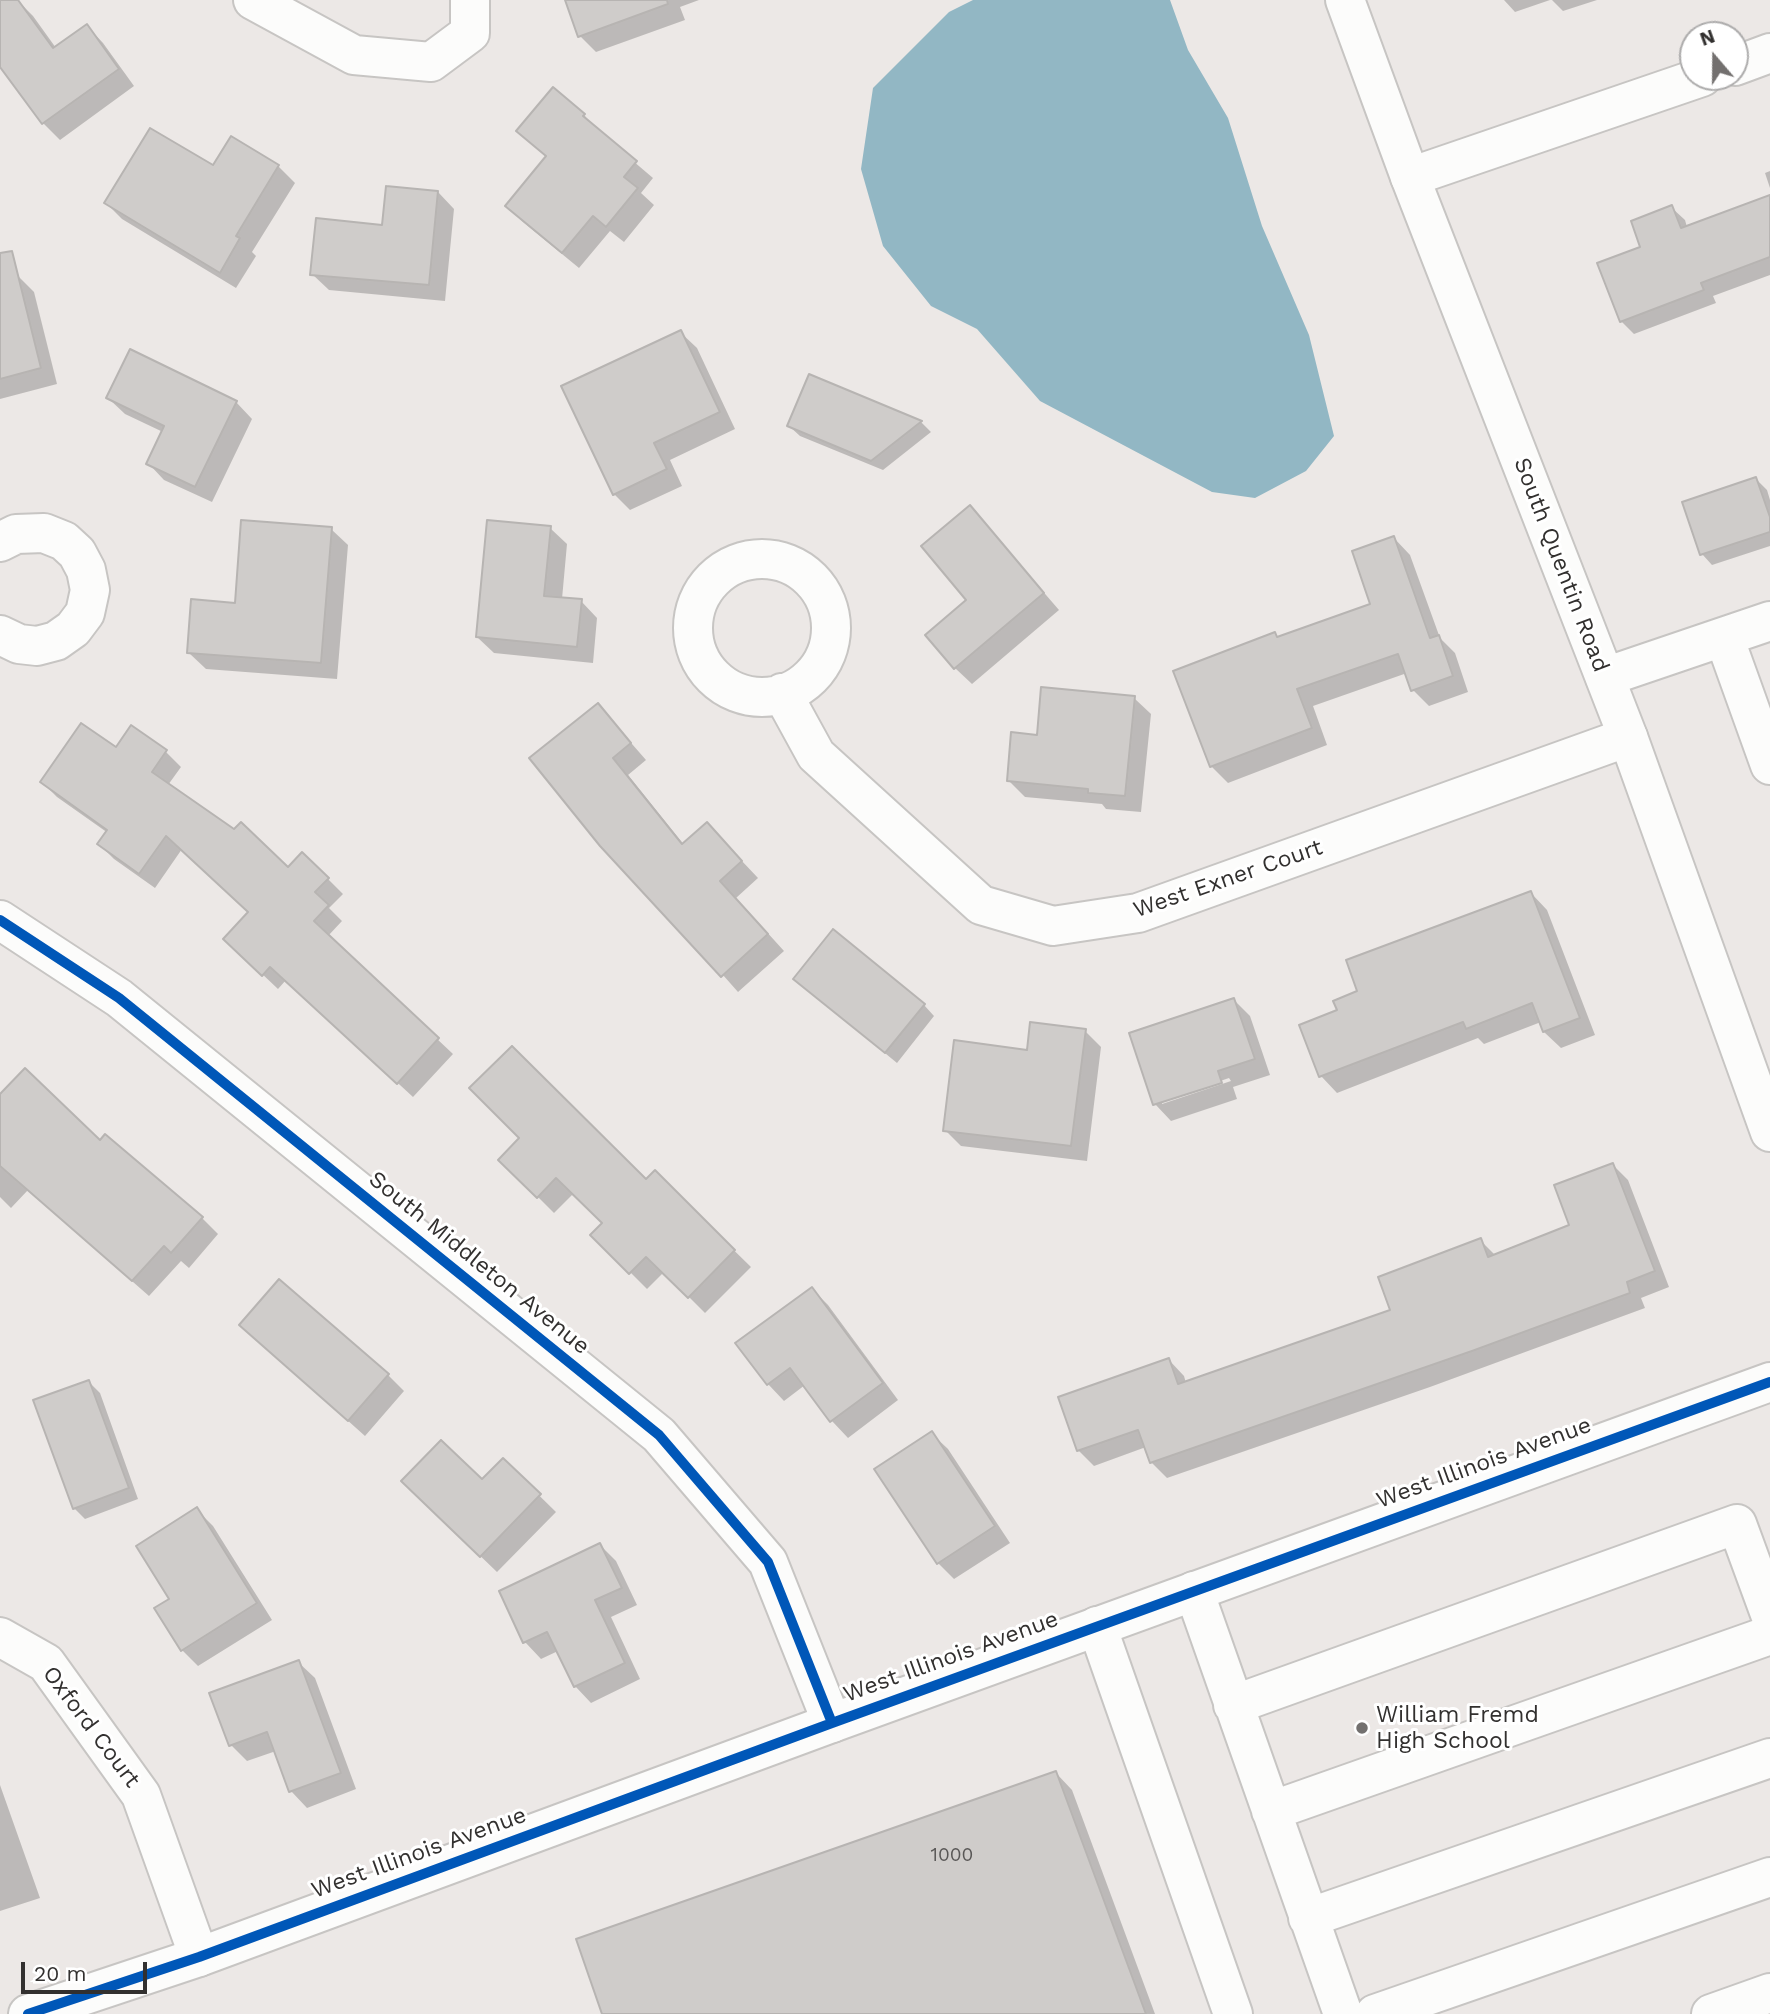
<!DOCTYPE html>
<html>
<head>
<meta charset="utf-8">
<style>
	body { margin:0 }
	#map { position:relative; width:1770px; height:2014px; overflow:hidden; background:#ece8e6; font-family:"Work Sans",sans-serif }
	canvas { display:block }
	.north { position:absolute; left:1679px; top:21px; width:70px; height:70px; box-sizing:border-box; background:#fff; border:2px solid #adacac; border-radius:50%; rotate:340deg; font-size:19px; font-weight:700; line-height:28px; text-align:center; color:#32302f }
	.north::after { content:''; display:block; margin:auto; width:24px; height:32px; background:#73706f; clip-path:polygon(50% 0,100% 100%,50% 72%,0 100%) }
	.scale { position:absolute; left:21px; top:1962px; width:126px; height:32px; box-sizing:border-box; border:4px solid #32302f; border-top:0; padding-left:9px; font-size:21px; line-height:24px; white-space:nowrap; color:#32302f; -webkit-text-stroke:5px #fff; paint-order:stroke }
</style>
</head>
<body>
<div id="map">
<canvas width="1770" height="2014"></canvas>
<div class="north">N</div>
<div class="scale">20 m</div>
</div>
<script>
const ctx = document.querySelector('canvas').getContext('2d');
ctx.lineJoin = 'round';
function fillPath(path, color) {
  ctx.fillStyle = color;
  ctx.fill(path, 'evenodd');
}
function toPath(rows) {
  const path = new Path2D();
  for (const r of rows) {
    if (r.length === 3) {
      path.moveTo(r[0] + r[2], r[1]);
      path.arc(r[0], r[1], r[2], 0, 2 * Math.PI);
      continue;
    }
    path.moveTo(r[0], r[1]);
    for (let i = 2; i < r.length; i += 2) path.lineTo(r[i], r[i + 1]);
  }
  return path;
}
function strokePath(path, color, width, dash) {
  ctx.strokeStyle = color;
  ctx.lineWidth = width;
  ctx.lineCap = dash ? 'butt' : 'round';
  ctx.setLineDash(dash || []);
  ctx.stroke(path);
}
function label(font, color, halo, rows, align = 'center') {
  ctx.font = font + ' "Work Sans",sans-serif';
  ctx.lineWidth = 6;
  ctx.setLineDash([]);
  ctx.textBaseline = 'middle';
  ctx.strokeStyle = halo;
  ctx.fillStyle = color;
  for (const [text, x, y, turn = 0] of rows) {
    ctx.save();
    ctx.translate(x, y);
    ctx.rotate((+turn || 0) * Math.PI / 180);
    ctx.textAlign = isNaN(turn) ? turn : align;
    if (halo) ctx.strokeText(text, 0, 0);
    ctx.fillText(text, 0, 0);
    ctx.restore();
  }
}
const water = toPath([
	[973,0,1170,0,1188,50,1228,118,1262,226,1309,335,1334,436,1306,471,1255,498,1212,492,1040,401,977,329,931,306,883,246,861,169,873,88,949,12]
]);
const shadow = toPath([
	[17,0,33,16,56,48,87,26,103,43,134,86,60,140,43,123,0,64,0,12],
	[566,0,699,0,680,7,685,20,596,52,580,36],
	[1504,0,1550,0,1515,12],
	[1552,0,1597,0,1563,11],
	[584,115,599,132,653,178,641,193,654,205,624,242,610,231,579,268,523,222,507,206,546,157,519,131],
	[278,166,295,183,252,252,256,256,236,288,122,219,106,203,213,168],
	[1770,171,1770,188,1765,173],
	[438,192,454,209,445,301,329,290,312,274],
	[1770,197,1770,275,1713,296,1716,303,1634,334,1621,321,1643,248,1672,208,1685,220,1687,227],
	[17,275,34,292,57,384,0,399,0,280],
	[680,332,697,348,735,429,670,460,682,486,630,510,614,494],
	[810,376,921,422,931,432,883,470,800,436,789,426],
	[108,398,236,402,252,419,212,502,164,480,148,463,163,432,125,414],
	[1756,479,1767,490,1770,500,1770,546,1712,565,1702,554],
	[970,507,1059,610,972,684,955,668,969,600],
	[550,528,567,544,562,599,581,601,597,618,593,663,494,653,477,637],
	[331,529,348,545,337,679,206,669,189,653,236,604],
	[1394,538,1410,555,1440,638,1455,653,1468,692,1429,706,1413,690,1407,673,1313,706,1327,745,1228,783,1211,766,1275,634,1279,638,1372,605],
	[1134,698,1151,714,1141,812,1106,809,1102,804,1025,797,1009,781,1038,737],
	[598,705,646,760,628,775,684,845,707,824,758,878,736,898,784,951,738,992,531,758],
	[131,727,166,752,181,767,168,785,288,870,328,879,343,894,329,908,342,921,328,936,453,1054,413,1097,286,980,278,989,241,954,250,913,182,849,155,888,114,859,99,844,108,833,57,797,42,782,116,749],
	[1531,893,1547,910,1595,1035,1561,1048,1544,1032,1541,1022,1484,1044,1478,1038,1337,1093,1321,1076,1301,1026,1339,1011,1360,992],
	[795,979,924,1005,934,1016,897,1063],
	[1234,1000,1250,1016,1270,1075,1233,1087,1237,1099,1171,1121,1155,1104],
	[1229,1078,1231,1081,1162,1104,1162,1101],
	[1085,1031,1101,1047,1087,1161,961,1146,945,1130,1028,1052],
	[0,1096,100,1142,202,1218,218,1234,189,1268,181,1261,149,1296,28,1190,11,1208,0,1197],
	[501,1160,646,1182,655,1173,751,1267,705,1313,664,1272,647,1289,593,1235,605,1223,574,1193,554,1213],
	[1613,1165,1628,1180,1669,1287,1641,1298,1645,1308,1430,1387,1167,1478,1151,1462,1146,1447,1094,1466,1078,1450,1169,1360,1184,1376,1186,1383,1393,1311,1480,1240,1496,1256,1572,1226],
	[812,1289,828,1305,898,1400,848,1438,832,1421,805,1385,784,1401,768,1384],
	[241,1325,388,1375,404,1391,365,1436],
	[89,1382,100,1393,138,1499,85,1519,74,1508],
	[931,1433,948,1449,1010,1543,954,1579,938,1563],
	[503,1460,556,1512,497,1572,420,1498,482,1481],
	[197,1510,213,1526,272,1620,198,1666,182,1650,171,1599],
	[600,1545,616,1561,637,1605,611,1617,640,1679,591,1703,575,1686,558,1651,541,1659,525,1642],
	[298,1662,315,1678,356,1789,307,1808,291,1791,276,1751,247,1761,231,1745],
	[1056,1773,1072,1790,1155,2014,604,2014],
	[0,1785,40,1898,0,1911]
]);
const building = toPath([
	[0,0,18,0,53,48,87,24,119,69,42,124,0,67,0,0],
	[565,0,667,0,668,4,578,37,565,0],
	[553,87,585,114,583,116,637,161,624,177,638,188,606,227,593,216,562,253,505,206,546,156,516,131,553,87],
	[150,128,213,165,231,136,279,165,236,236,240,238,220,273,104,203,150,128],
	[386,186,438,191,429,285,310,275,316,218,382,225,386,186],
	[1770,195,1770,257,1701,283,1704,290,1620,322,1597,263,1640,247,1631,221,1672,205,1681,228,1770,195],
	[12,251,41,368,0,379,0,253,12,251],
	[681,330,720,412,654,443,667,469,613,495,561,386,681,330],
	[130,349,237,401,195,487,146,464,164,426,106,398,130,349],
	[809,374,922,421,871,461,787,426,809,374],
	[1756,477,1770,517,1770,532,1700,555,1682,502,1756,477],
	[970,505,1044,593,954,669,925,635,966,600,921,546,970,505],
	[241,520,332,527,321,663,187,653,191,599,235,603,241,520],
	[487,520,551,526,544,596,582,599,577,647,476,637,487,520],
	[1394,536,1430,638,1439,635,1453,676,1411,691,1398,654,1297,689,1312,728,1210,767,1173,671,1275,632,1277,637,1370,604,1352,551,1394,536],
	[1041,687,1135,696,1125,796,1088,793,1088,789,1007,781,1011,732,1037,735,1041,687],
	[598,703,631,743,613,758,682,844,707,822,742,861,720,881,768,934,721,977,600,846,529,758,598,703],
	[81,723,116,747,131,725,167,750,152,772,234,829,241,822,288,867,302,852,329,878,315,892,329,905,314,921,439,1038,397,1084,270,967,262,976,223,939,248,912,166,836,139,874,97,844,107,830,40,782,81,723],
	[1531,891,1580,1018,1543,1032,1532,1003,1466,1029,1463,1022,1319,1077,1299,1025,1337,1010,1333,1001,1357,991,1346,960,1531,891],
	[833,929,925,1004,885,1053,793,979,833,929],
	[1234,998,1255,1059,1218,1071,1222,1083,1153,1105,1129,1033,1234,998],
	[1030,1022,1086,1029,1071,1146,943,1131,954,1040,1027,1050,1030,1022],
	[512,1046,646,1179,655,1170,735,1250,688,1298,646,1257,629,1274,590,1235,602,1223,556,1178,537,1198,498,1160,519,1138,469,1088,512,1046],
	[25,1068,100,1140,105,1134,203,1217,171,1253,164,1246,132,1281,0,1166,0,1094,25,1068],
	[1613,1163,1655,1271,1627,1282,1630,1293,1472,1351,1150,1463,1138,1430,1077,1451,1058,1397,1169,1358,1178,1384,1390,1310,1378,1277,1481,1238,1488,1257,1569,1225,1554,1185,1613,1163],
	[279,1279,389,1374,348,1421,239,1325,279,1279],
	[812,1287,883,1383,830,1422,790,1368,767,1385,735,1343,812,1287],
	[89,1380,129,1488,73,1509,33,1400,89,1380],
	[932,1431,995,1526,937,1564,874,1469,932,1431],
	[441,1440,482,1479,503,1458,541,1494,480,1557,401,1481,441,1440],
	[197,1507,257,1603,181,1651,154,1608,169,1599,136,1546,197,1507],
	[600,1543,622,1588,595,1600,625,1663,574,1687,547,1632,523,1643,499,1591,600,1543],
	[299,1660,341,1773,289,1792,267,1732,229,1746,209,1693,299,1660],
	[1056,1771,1146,2014,602,2014,576,1939,1056,1771]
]);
const minor = toPath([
	[253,0,354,55,431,62,470,33,470,0],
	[1735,66,1770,53],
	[1410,177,1702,77],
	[0,542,16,534,44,533,64,541,77,553,86,570,90,590,85,613,73,629,56,641,37,646,19,644,0,635],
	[762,628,69],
	[1724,637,1770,765],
	[1605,677,1770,621],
	[782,693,816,755,981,905,1053,926,1138,913,1628,737],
	[0,920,119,998,659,1435,768,1562,832,1723],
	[1194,1591,1343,2014],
	[1097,1626,1233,2014],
	[0,1637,46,1663,141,1795,199,1957],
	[1233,1705,1737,1524,1770,1614],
	[1271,1811,1770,1635],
	[1308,1918,1770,1758],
	[1375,2014,1770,1877],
	[1711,2014,1770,1993]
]);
const major = toPath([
	[1345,0,1410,177,1628,737,1770,1132],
	[28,2014,199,1957,832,1723,1770,1382]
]);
const cycleway = toPath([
	[0,920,119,998,659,1435,768,1562,832,1723],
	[28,2014,199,1957,832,1723,1770,1382]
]);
const markers = [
	[1362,1728,7,"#73706f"]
];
const numberNames = [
	["1000",952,1855]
];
const streetNames = [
	["South Quentin Road",1561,565,69],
	["West Exner Court",1228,879,-19],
	["South Middleton Avenue",479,1263,39],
	["West Illinois Avenue",1484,1463,-20],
	["West Illinois Avenue",951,1657,-20],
	["Oxford Court",91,1727,53],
	["West Illinois Avenue",419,1853,-20]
];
const poiNames = [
	["William Fremd",1376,1715],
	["High School",1376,1741]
];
fillPath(water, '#92b7c4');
fillPath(shadow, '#0003');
fillPath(building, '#cfccca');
strokePath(building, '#b7b4b2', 2);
strokePath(minor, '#c7c5c3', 42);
strokePath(major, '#c7c5c3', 42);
strokePath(minor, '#fcfcfb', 38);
strokePath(major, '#fcfcfb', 38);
strokePath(cycleway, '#0057b8', 10);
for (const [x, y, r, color] of markers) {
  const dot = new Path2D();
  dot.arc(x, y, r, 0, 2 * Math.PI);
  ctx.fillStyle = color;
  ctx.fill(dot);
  strokePath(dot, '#fff', 2.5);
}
label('19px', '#595756', null, numberNames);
label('23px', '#32302f', '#fff', streetNames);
label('23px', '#32302f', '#fff', poiNames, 'left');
</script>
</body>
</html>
